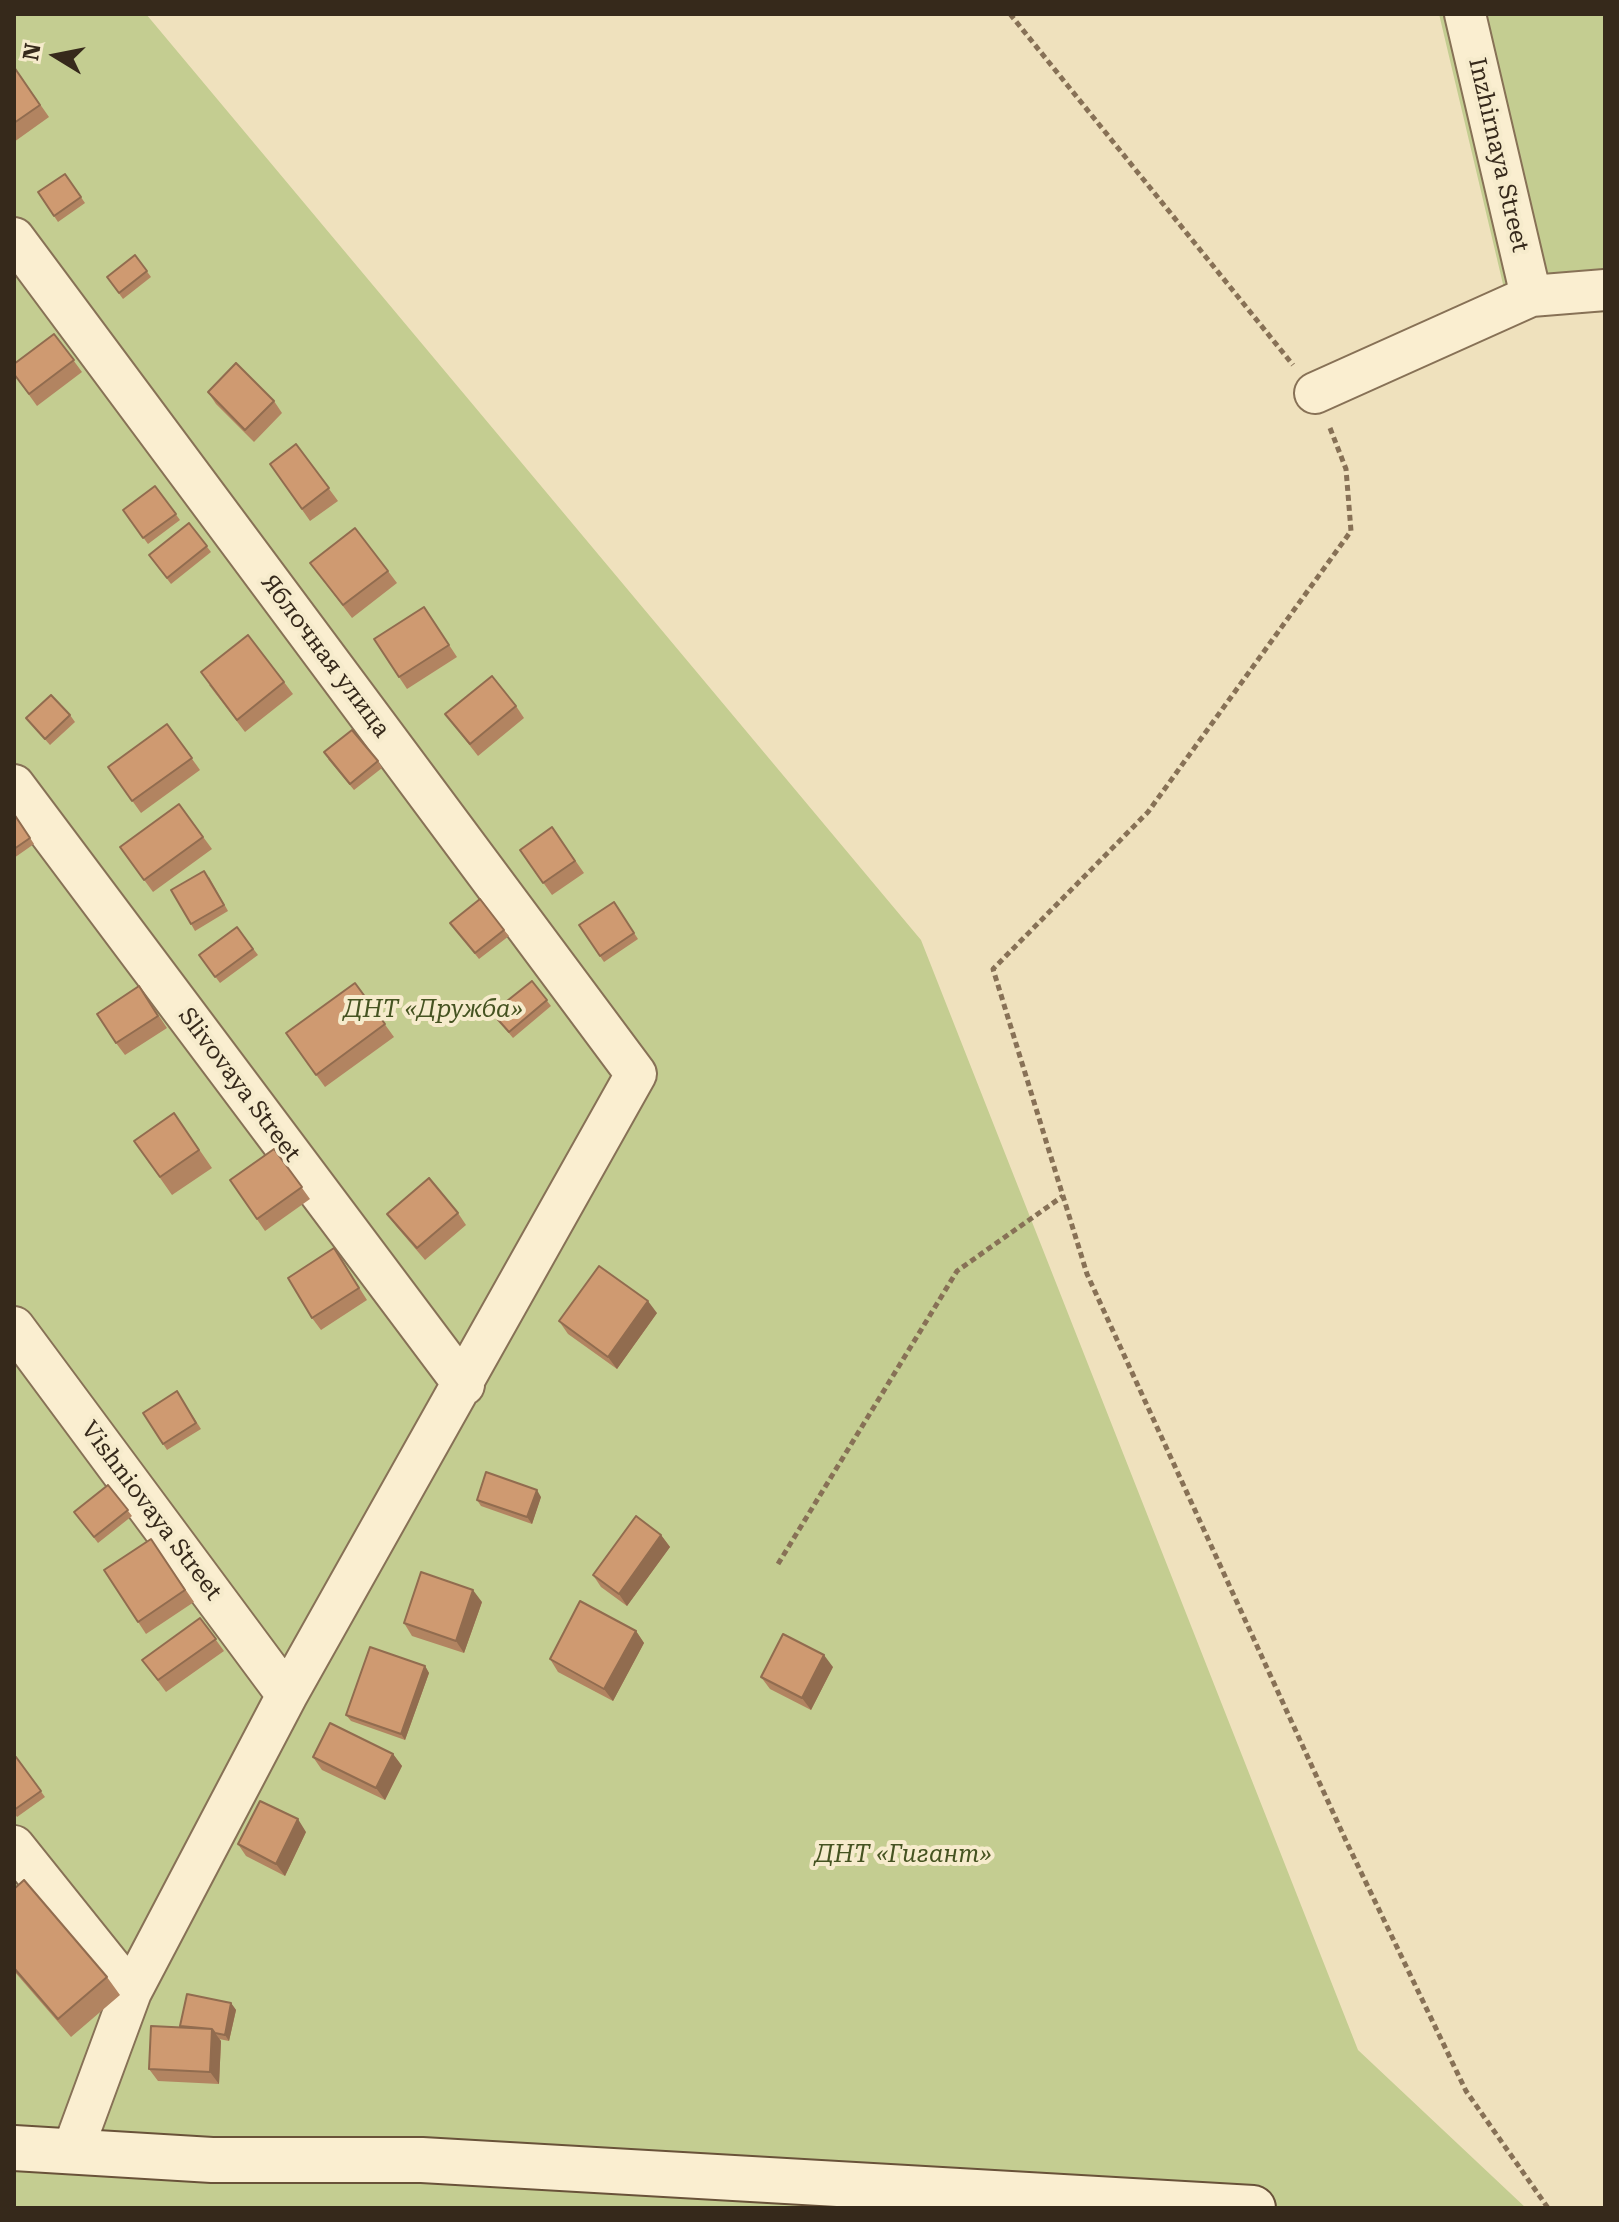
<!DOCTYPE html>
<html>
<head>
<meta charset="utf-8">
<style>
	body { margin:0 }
	#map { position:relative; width:1619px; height:2222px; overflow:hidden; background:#efe1bd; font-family:"Roboto Serif",serif }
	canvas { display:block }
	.frame { position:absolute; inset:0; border:16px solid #36291b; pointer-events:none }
	.north { position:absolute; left:16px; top:16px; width:80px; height:80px; -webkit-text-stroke:6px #f6ebcc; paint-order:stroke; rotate:280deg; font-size:22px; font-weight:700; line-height:32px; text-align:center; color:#36291b }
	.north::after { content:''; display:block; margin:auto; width:28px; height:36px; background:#36291b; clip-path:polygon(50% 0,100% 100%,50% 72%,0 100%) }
</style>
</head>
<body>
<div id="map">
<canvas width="1619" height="2222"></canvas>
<div class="frame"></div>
<div class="north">N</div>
</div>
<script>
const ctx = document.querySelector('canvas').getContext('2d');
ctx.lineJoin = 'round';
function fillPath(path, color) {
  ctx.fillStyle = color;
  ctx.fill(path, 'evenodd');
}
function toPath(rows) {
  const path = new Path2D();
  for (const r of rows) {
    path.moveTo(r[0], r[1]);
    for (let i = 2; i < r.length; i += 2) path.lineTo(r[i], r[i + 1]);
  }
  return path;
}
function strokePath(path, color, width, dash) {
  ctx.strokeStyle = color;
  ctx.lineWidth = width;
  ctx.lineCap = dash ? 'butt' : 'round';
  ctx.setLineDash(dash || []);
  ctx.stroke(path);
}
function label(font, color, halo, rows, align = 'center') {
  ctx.font = font + ' "Roboto Serif",serif';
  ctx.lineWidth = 8;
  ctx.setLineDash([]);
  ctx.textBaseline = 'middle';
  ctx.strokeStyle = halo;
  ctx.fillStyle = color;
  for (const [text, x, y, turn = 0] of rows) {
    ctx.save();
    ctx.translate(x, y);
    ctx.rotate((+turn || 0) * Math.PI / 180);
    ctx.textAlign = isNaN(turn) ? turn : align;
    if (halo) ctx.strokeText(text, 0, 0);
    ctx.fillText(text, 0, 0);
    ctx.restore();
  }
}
const green = toPath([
	[14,14,146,14,921,940,1358,2050,1526,2208,14,2208],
	[1439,14,1605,14,1605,312,1511,318]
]);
const path = toPath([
	[1010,14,1293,365],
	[1330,428,1346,469,1351,531,1148,812,993,969,1087,1274,1347,1843,1466,2091,1548,2208],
	[778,1564,957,1271,1063,1196]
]);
const street = toPath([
	[1465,14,1531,296],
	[14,238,636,1074,287,1695,131,1992,72,2152],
	[1315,393,1531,296,1605,290],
	[14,785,464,1385],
	[14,1327,287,1695],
	[14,1846,131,1992]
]);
const secondary = toPath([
	[14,2148,212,2160,422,2160,1253,2208]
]);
const wall = toPath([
	[14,67,49,117,14,142],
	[65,174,85,203,58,222,38,192],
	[135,255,151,277,123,299,107,277],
	[54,334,82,372,37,406,14,374],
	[208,392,274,401,282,413,254,442,216,404],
	[296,444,338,501,310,521,270,464],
	[155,486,180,520,148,544,123,510],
	[189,523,211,552,171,584,149,555],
	[310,563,388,571,397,583,352,618],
	[424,607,457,657,407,689,399,677],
	[284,682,293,694,245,732,209,685],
	[516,706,524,718,478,756,445,714],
	[70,715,75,722,50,745,26,718],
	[167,724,200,770,141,813,108,767],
	[328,759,378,761,382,768,354,790],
	[179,804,212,849,153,892,120,847],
	[14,813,34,844,14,858],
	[552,827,584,873,552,895,520,850],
	[209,877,228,911,195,931,191,924],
	[614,902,638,939,604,962,579,925],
	[237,927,258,955,220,983,199,955],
	[455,929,504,930,509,936,479,959],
	[532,981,551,1006,513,1038,492,1013],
	[355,983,394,1037,325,1087,286,1033],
	[139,986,167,1028,125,1055,116,1043],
	[174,1113,212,1168,172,1195,134,1141],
	[274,1149,310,1199,265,1231,230,1180],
	[458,1213,466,1225,425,1260,396,1226,387,1214],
	[334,1248,367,1300,321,1330,312,1318],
	[657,1313,617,1369,568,1334,559,1321],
	[177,1391,201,1429,167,1450,143,1413],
	[108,1485,132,1516,98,1543,74,1512],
	[541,1497,532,1524,481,1506,477,1500],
	[661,1535,670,1547,627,1606,601,1587,593,1575],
	[151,1539,194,1602,146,1634,104,1570],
	[482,1602,464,1653,412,1636,404,1623],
	[200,1618,224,1651,166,1692,142,1660],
	[636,1631,644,1643,613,1701,558,1672,550,1659],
	[425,1666,429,1673,405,1740,351,1721,346,1715],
	[833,1667,811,1710,770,1689,761,1677],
	[393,1754,402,1766,385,1800,322,1770,313,1757],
	[16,1757,45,1797,17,1817,14,1813,14,1759],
	[306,1832,285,1876,246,1856,238,1844],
	[14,1889,107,1977,120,1995,71,2037,14,1971],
	[231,2003,236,2010,229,2041,219,2039,221,2041,219,2084,158,2081,149,2069,181,2028]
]);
const shadedWall = toPath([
	[648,1301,657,1313,617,1369,608,1357],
	[537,1490,541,1497,532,1524,527,1517],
	[661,1535,670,1547,627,1606,619,1594],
	[473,1590,482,1602,464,1653,456,1641],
	[636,1631,644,1643,613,1701,604,1689],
	[824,1655,833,1667,811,1710,802,1698],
	[425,1666,429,1673,405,1740,401,1734],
	[393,1754,402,1766,385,1800,376,1788],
	[298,1819,306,1832,285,1876,276,1864],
	[231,2003,236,2010,229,2041,225,2035],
	[212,2029,221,2041,219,2084,210,2072]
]);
const building = toPath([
	[14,67,40,105,14,123,14,67],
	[65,174,81,197,54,216,38,192,65,174],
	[135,255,147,271,119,293,107,277,135,255],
	[54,334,74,360,29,394,14,374,14,364,54,334],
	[236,363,274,401,245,430,208,392,236,363],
	[296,444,329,488,302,509,270,464,296,444],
	[155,486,176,514,143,538,123,510,155,486],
	[189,523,207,546,167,578,149,555,189,523],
	[355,528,388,571,343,605,310,563,355,528],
	[424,607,449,645,399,677,374,639,424,607],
	[248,635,284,682,237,720,201,672,248,635],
	[492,676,516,706,470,744,445,714,492,676],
	[51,695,70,715,45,739,26,718,51,695],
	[167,724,192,758,132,801,108,767,167,724],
	[352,730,378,761,350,784,324,752,352,730],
	[179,804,203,837,144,880,120,847,179,804],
	[14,814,30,838,14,849,14,814],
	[552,827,575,861,543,883,520,850,552,827],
	[204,871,224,905,191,924,171,890,204,871],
	[480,899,504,930,475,953,450,923,480,899],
	[614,902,634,933,600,956,579,925,614,902],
	[237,927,253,949,215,977,199,955,237,927],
	[532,981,547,1000,509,1032,492,1013,532,981],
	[355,983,385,1024,316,1075,286,1033,355,983],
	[139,986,158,1016,116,1043,97,1014,139,986],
	[174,1113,199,1150,160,1177,134,1141,174,1113],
	[274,1149,302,1187,257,1219,230,1180,274,1149],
	[429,1178,458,1213,417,1248,387,1214,429,1178],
	[334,1248,359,1288,312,1318,288,1278,334,1248],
	[599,1266,648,1301,608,1357,559,1321,599,1266],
	[177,1391,196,1423,163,1444,143,1413,177,1391],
	[486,1472,537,1490,527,1517,477,1500,486,1472],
	[108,1485,128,1510,94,1537,74,1512,108,1485],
	[636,1516,661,1535,619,1594,593,1575,636,1516],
	[151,1539,185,1590,138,1622,104,1570,151,1539],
	[421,1572,473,1590,456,1641,404,1623,421,1572],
	[580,1601,636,1631,604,1689,550,1659,580,1601],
	[200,1618,216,1639,158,1680,142,1660,200,1618],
	[783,1634,824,1655,802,1698,761,1677,783,1634],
	[370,1647,425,1666,401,1734,346,1715,370,1647],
	[330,1723,393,1754,376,1788,313,1757,330,1723],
	[16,1757,41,1791,14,1810,14,1759,16,1757],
	[260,1801,298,1819,276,1864,238,1844,260,1801],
	[24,1880,107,1977,58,2019,14,1968,14,1889,24,1880],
	[187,1994,231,2003,225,2035,215,2033,212,2029,180,2026,187,1994],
	[151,2026,212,2029,210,2072,149,2069,151,2026]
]);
const streetNames = [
	["Inzhirnaya Street",1498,155,77],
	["Яблочная улица",325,656,53],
	["Slivovaya Street",239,1085,53],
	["Vishniovaya Street",151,1511,53]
];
const parkNames = [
	["ДНТ «Дружба»",433,1010],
	["ДНТ «Гигант»",903,1855]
];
fillPath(green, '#c4cd91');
strokePath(street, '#877156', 44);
strokePath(secondary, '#695239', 48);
strokePath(path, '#877156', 5, [6, 4]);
strokePath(street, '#faeed0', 40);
strokePath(secondary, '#faeed0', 44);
fillPath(wall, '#b28461');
fillPath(shadedWall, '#916c4f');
fillPath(building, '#cf9a71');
strokePath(building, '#916c4f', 2);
label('24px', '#36291b', '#f6ebcc', streetNames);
label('italic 24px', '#455321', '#f6ebcc', parkNames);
</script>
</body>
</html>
